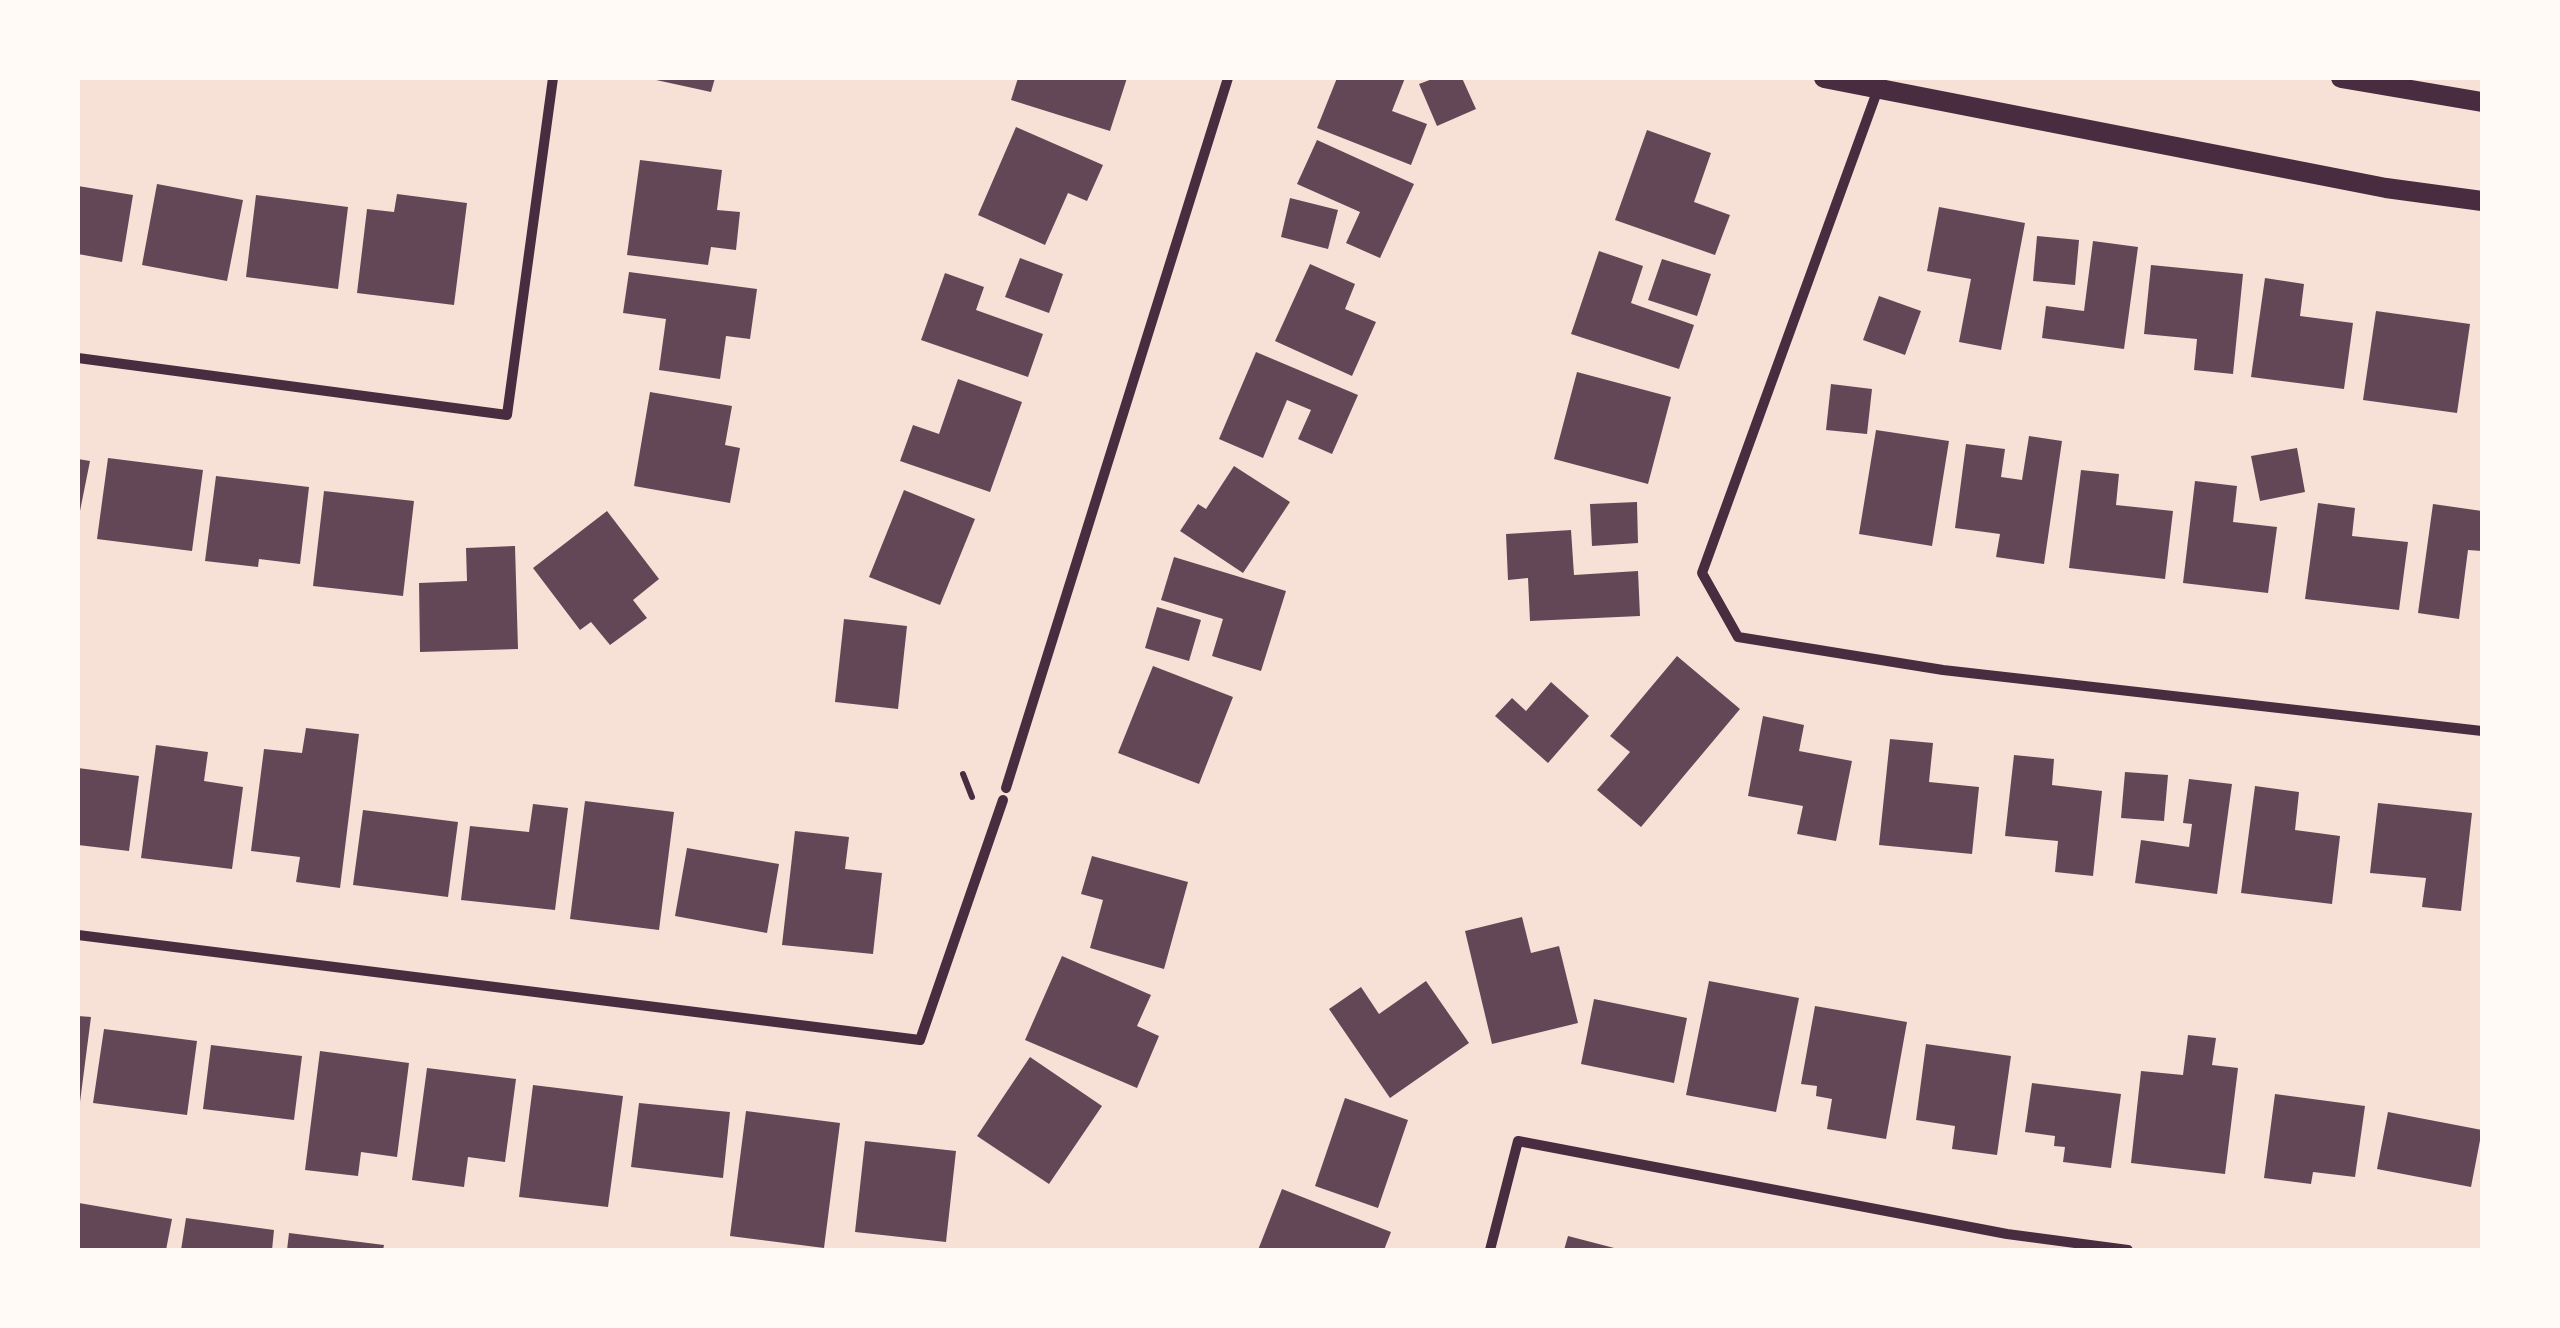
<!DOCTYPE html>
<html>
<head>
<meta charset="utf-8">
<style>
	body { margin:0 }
	#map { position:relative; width:2560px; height:1328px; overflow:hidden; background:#f7e1d7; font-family:"DejaVu Sans",sans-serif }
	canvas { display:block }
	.frame { position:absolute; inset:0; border:80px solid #fffaf5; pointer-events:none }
</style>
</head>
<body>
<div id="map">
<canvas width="2560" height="1328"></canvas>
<div class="frame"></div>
</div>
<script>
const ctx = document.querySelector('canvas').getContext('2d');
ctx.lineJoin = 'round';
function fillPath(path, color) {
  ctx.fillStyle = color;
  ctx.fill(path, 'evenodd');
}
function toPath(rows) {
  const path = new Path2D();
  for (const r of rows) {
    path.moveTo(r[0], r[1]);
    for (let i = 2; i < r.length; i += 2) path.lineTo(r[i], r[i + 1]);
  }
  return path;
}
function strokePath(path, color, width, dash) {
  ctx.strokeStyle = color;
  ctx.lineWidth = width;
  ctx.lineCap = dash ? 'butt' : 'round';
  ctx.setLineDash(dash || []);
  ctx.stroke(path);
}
const building = toPath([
	[647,78,715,78,711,92],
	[1018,78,1127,78,1110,131,1011,100],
	[1337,78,1405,78,1392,111,1427,124,1411,165,1317,128],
	[1435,78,1462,78,1476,109,1437,126,1419,84],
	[1016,127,1103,165,1087,201,1068,193,1045,245,978,215],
	[1647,130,1711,153,1694,202,1730,215,1715,255,1615,220],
	[1317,140,1414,184,1380,258,1346,243,1360,212,1297,184],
	[640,160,722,170,717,210,740,212,736,250,711,247,708,265,627,255],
	[157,184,243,200,227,281,142,265],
	[78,186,133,195,122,262,78,254],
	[397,194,467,203,454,305,357,293,367,209,394,212],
	[256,195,348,207,338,289,246,277],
	[1290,198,1338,210,1328,249,1281,237],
	[1939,207,2025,223,2001,350,1959,342,1971,279,1927,271],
	[2037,236,2079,240,2075,285,2033,281],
	[2093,241,2138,247,2124,349,2042,338,2046,306,2084,311],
	[1599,251,1643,266,1631,303,1694,325,1679,369,1571,334],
	[1020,258,1063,274,1049,313,1005,297],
	[1662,259,1711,274,1697,316,1648,300],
	[1310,264,1355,284,1345,309,1376,322,1352,376,1275,341],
	[2151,265,2243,274,2233,374,2194,370,2197,339,2144,334],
	[629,272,757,289,750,339,726,336,720,379,659,370,666,319,623,313],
	[945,273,984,287,976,310,1043,334,1028,377,921,340],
	[2265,278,2304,284,2300,316,2353,323,2344,389,2251,377],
	[1879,296,1921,311,1905,355,1863,340],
	[2376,311,2470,324,2457,413,2363,400],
	[1256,352,1358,395,1332,454,1298,439,1311,410,1287,400,1263,458,1219,439],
	[1577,372,1671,397,1648,484,1554,459],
	[958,379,1022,402,990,492,900,461,913,425,939,434],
	[1831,384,1872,389,1867,434,1826,430],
	[650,392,732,406,725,445,740,448,730,503,634,486],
	[1876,430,1949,441,1932,546,1859,534],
	[2029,436,2062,441,2044,564,1996,557,2000,534,1955,528,1966,444,2005,449,2001,477,2022,480],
	[2297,448,2305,492,2260,501,2251,456],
	[108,458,203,470,192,551,97,539],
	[78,459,90,461,79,516,78,515],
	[1234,466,1290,502,1243,573,1180,531,1198,504,1206,509],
	[2081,470,2119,474,2116,505,2173,511,2165,579,2069,568],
	[216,476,309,487,300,564,259,559,258,567,205,561],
	[2195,481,2237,486,2233,522,2277,527,2268,593,2183,583],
	[904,490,975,519,940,605,869,577],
	[324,491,414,501,403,596,313,586],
	[1637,502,1638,543,1592,546,1590,504],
	[2318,503,2355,508,2352,536,2408,542,2399,610,2305,599],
	[2433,504,2482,511,2482,551,2468,550,2459,619,2418,613],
	[607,511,659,579,633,600,647,618,610,645,591,622,580,630,533,568],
	[1571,530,1574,575,1638,571,1640,616,1530,621,1528,578,1508,580,1506,534],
	[515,546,518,649,420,652,419,583,467,581,466,548],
	[1174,557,1286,591,1261,671,1212,656,1223,619,1161,600],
	[1157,607,1201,620,1189,661,1145,648],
	[844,619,907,626,898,709,835,702],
	[1677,656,1740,709,1641,827,1597,790,1630,752,1610,736],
	[1153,666,1233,697,1199,784,1118,753],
	[1551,682,1589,716,1548,763,1495,716,1512,698,1526,711],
	[1763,716,1804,725,1799,751,1852,761,1836,841,1797,834,1803,806,1748,796],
	[306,728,359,734,340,888,296,882,300,857,251,851,264,749,302,753],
	[1890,739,1933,743,1929,782,1979,787,1972,854,1879,845],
	[156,745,208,752,204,781,243,787,232,869,141,858],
	[2014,755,2054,759,2052,785,2102,791,2093,876,2055,872,2058,841,2005,836],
	[78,768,139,776,129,851,78,845],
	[2125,772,2168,775,2164,821,2121,818],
	[2189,779,2232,784,2217,894,2135,883,2141,840,2189,847,2192,824,2183,823],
	[2255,786,2299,792,2295,830,2340,836,2332,904,2241,893],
	[585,801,674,812,659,930,570,919],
	[2378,803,2472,813,2461,911,2422,907,2426,878,2370,873],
	[533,804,568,808,555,910,461,900,470,826,529,832],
	[363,810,458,822,448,897,353,885],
	[795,831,849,837,845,869,882,873,873,954,782,945],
	[687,848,779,864,767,933,675,916],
	[1092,856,1188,882,1164,969,1090,948,1103,900,1081,894],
	[1522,917,1531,953,1559,946,1578,1023,1492,1044,1465,931],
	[1062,956,1151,995,1137,1026,1159,1036,1137,1088,1025,1040],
	[1426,981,1469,1043,1390,1098,1329,1009,1361,987,1379,1014],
	[1709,981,1799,998,1776,1112,1686,1095],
	[1594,999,1687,1018,1674,1083,1581,1064],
	[1815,1006,1907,1022,1886,1139,1827,1129,1832,1099,1816,1096,1817,1086,1801,1084],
	[78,1016,91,1017,80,1102,78,1102],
	[104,1029,197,1041,187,1115,93,1103],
	[2188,1035,2216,1038,2212,1065,2238,1068,2225,1174,2131,1163,2141,1071,2183,1075],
	[1926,1044,2011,1056,1997,1155,1952,1149,1955,1126,1916,1120],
	[211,1045,302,1056,294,1120,203,1109],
	[320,1051,409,1063,397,1157,361,1152,358,1176,305,1170],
	[1030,1057,1102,1106,1049,1184,977,1136],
	[427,1068,516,1079,505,1162,468,1157,464,1187,412,1180],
	[2032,1083,2121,1094,2111,1168,2063,1162,2065,1147,2054,1146,2055,1136,2025,1132],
	[533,1085,623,1096,608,1207,519,1197],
	[2275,1094,2365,1106,2355,1177,2313,1172,2311,1184,2264,1178],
	[1345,1098,1408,1120,1378,1208,1315,1186],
	[639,1103,730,1112,723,1178,631,1167],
	[746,1111,840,1123,824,1248,730,1236],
	[2388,1112,2482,1130,2471,1187,2377,1169],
	[865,1141,956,1151,946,1242,855,1232],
	[1282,1189,1391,1232,1384,1250,1258,1250],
	[79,1203,172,1219,166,1250,78,1250],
	[186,1218,274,1230,272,1250,181,1250],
	[289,1233,384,1245,383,1250,287,1250],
	[1568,1236,1618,1249,1618,1250,1564,1250]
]);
const path = toPath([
	[963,774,972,797]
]);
const minor = toPath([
	[1882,78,1702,573,1738,637,1943,670,2482,731],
	[78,358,507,415,553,78],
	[1006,788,1228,78],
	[78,935,920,1040,1003,800],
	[1490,1250,1518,1141,2007,1234,2128,1250]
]);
const secondary = toPath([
	[1824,78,2386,188,2482,201],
	[2341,78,2482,102]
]);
fillPath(building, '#644757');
strokePath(path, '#4a2c40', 6);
strokePath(minor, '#4a2c40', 10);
strokePath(secondary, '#4a2c40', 20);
</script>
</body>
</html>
